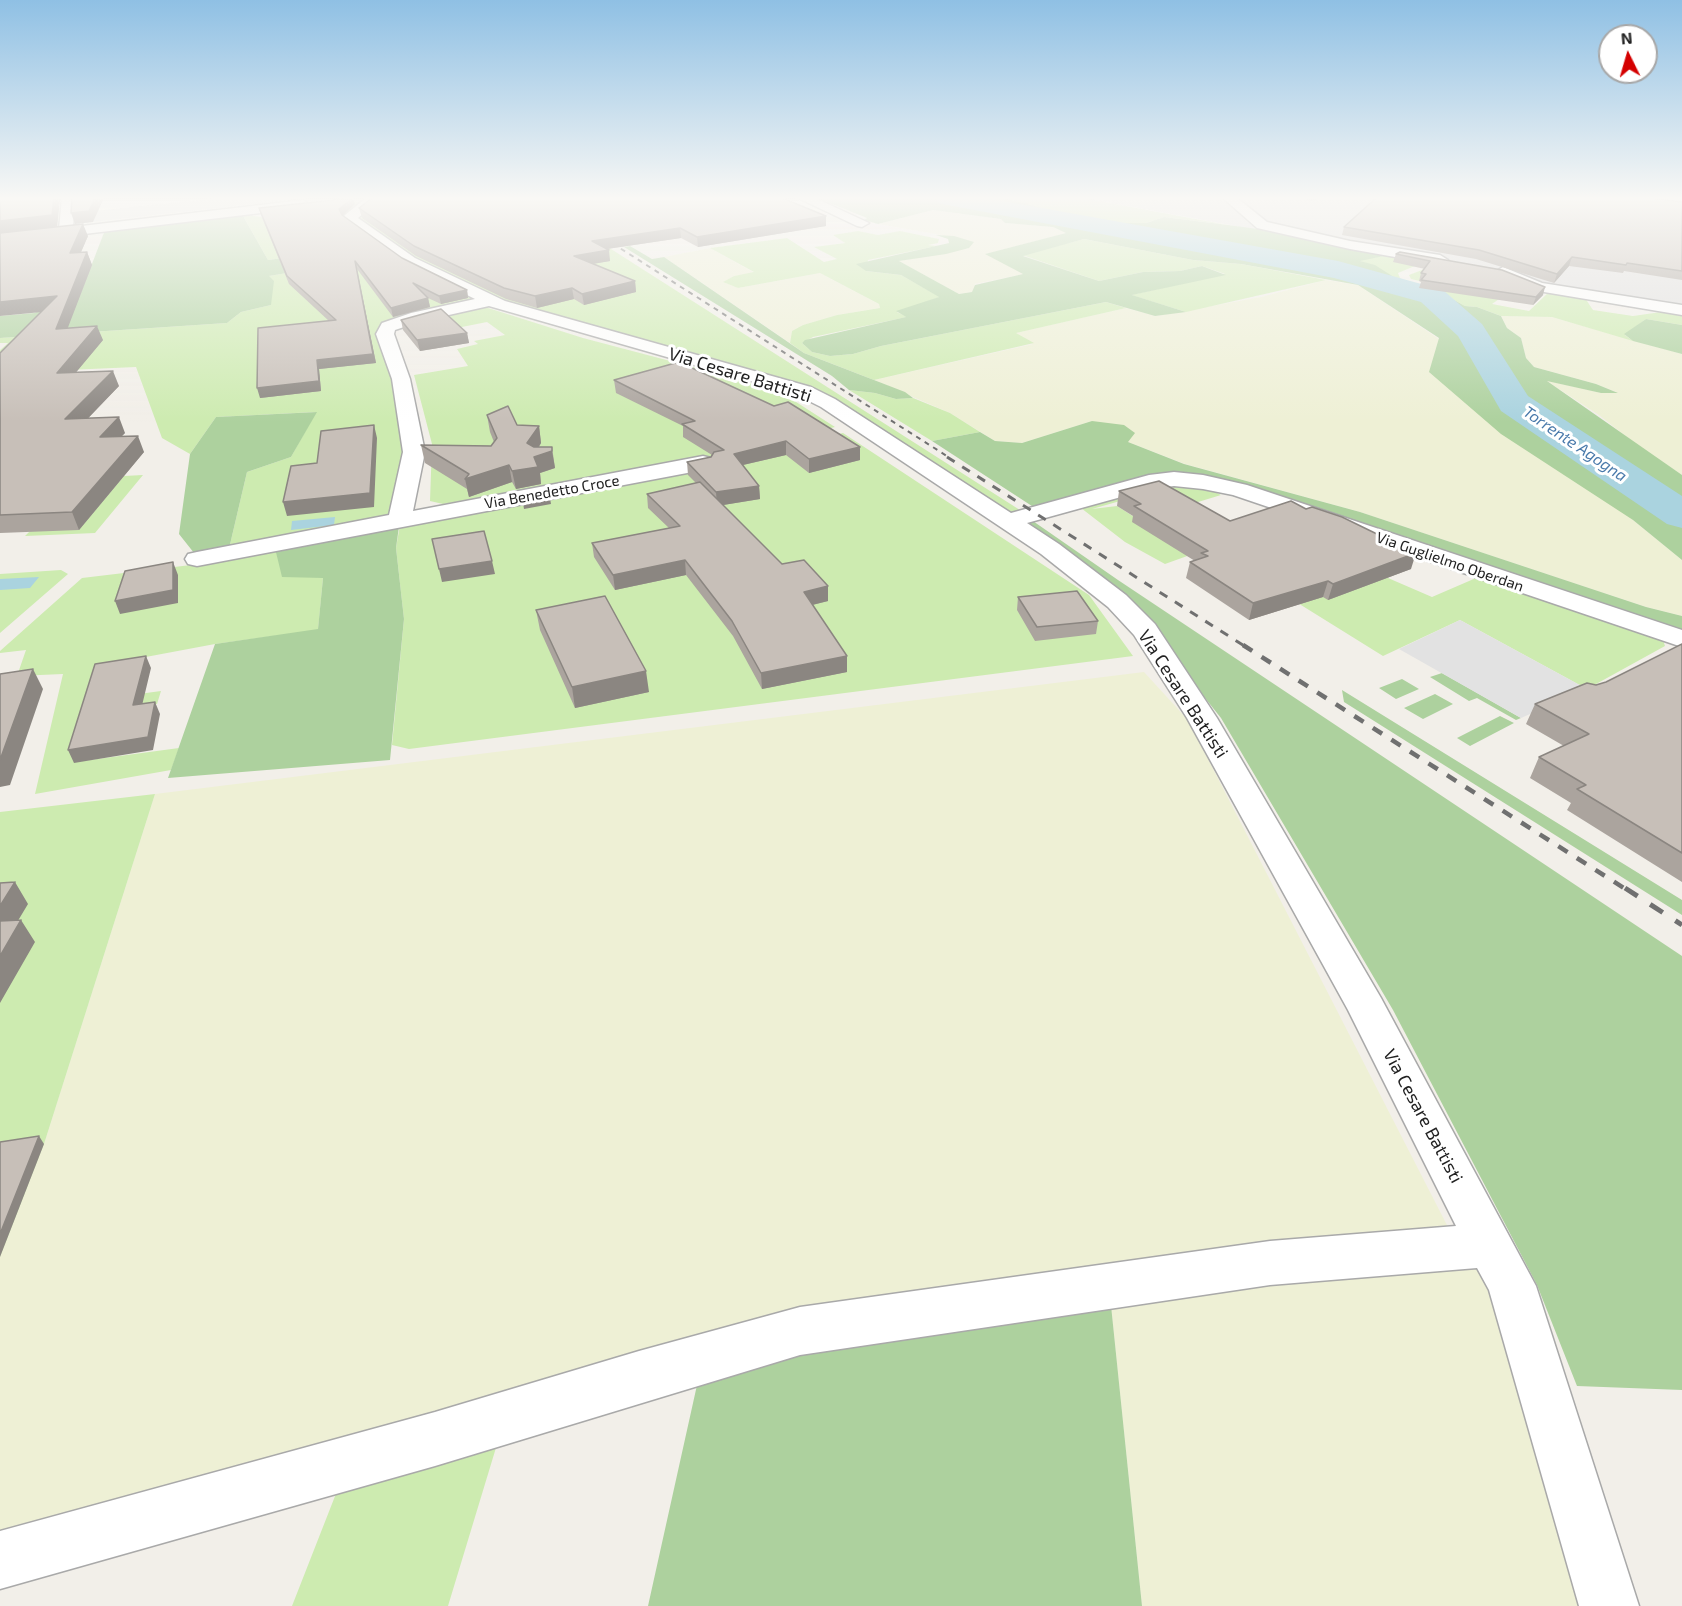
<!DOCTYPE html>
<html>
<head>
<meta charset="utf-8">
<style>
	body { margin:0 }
	#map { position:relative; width:1682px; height:1606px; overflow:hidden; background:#f2efe9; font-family:"Exo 2",sans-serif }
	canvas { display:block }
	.north { position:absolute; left:1598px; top:24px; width:60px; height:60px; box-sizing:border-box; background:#fff; border:2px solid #a7a7a7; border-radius:50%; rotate:355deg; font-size:16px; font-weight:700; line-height:24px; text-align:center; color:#222 }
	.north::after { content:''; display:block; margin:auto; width:21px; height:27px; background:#d40000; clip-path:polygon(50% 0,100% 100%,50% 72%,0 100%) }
</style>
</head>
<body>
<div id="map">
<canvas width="1682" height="1606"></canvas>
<div class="north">N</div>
</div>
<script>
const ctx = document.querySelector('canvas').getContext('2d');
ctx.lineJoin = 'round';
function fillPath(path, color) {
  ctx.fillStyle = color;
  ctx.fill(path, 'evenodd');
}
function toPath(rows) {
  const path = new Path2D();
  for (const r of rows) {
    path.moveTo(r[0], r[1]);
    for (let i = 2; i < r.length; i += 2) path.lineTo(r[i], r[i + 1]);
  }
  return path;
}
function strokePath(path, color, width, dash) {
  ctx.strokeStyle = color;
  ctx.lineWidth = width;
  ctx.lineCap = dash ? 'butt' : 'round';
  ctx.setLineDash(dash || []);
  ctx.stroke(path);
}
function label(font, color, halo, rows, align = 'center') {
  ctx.font = font + ' "Exo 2",sans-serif';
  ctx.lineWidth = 6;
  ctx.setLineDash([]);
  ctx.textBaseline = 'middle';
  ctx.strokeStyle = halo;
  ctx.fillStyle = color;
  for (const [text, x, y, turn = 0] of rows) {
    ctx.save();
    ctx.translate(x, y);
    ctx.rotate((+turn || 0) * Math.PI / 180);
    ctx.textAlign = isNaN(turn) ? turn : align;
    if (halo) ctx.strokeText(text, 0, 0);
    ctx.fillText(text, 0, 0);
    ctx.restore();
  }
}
const residential = toPath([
	[1084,198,1682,198,1682,310,1155,211]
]);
const farmland = toPath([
	[933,210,1002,219,1005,223,1053,227,1067,233,986,254,1024,274,975,284,973,292,959,294,898,261,969,248,941,235,878,224],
	[710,248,755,273,734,276,724,282,738,288,820,273,879,304,880,308,837,315,803,325,792,331,790,343,664,257],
	[1326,280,1358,285,1439,339,1633,520,1682,560,1682,616,1646,607,1360,512,1185,464,1128,442,1092,421,1022,443,995,441,950,413,874,380,1033,344,1015,333,1126,308,1156,316,1261,297],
	[1501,316,1552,317,1682,354,1682,475,1642,449,1599,415,1545,380,1601,393,1616,392,1596,384,1534,367,1526,358,1521,338,1507,328],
	[1144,672,1188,720,1451,1233,1491,1245,1605,1606,1142,1606,1109,1287,0,1555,0,1257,44,1144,155,794]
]);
const grass = toPath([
	[1000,198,1083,198,1228,225,1164,217,1146,223,1120,223,1040,209,1026,203],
	[370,200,351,217,410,261,491,301,388,327,414,452,400,519,228,553,247,472,291,457,316,412,216,417,190,454,162,438,136,367,0,373,0,350,8,343,0,343,0,338,227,323,241,312,271,305,269,276,389,256,377,245,268,260,242,214,261,217,294,217,326,205],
	[362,212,586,233,1023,512,1008,513,837,401,507,303,415,260,359,218],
	[858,231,878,235,900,231,939,239,938,243,928,245,937,246,868,260,866,271,901,275,940,297,897,312,907,317,813,337,802,343,812,352,830,356,853,354,881,346,1106,302,1126,308,1016,333,1034,343,874,380,804,353,790,343,792,331,803,325,837,315,880,308,879,304,820,273,738,288,723,282,734,276,754,272,710,248,787,238,824,262,837,259,814,247,845,243,833,235],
	[1084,239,1193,260,1241,264,1326,280,1186,312,1131,295,1225,274,1202,266,1180,271,1143,272,1099,281,1022,255],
	[1384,256,1399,257,1422,263,1398,273,1400,278,1410,283,1400,281,1358,260],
	[1427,268,1519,285,1492,304,1529,311,1549,292,1585,298,1593,310,1633,316,1661,312,1682,316,1682,325,1646,319,1625,335,1633,341,1552,317,1501,316,1477,307,1465,306,1447,296,1420,289,1424,282,1411,279,1409,275],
	[485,307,583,338,746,381,793,400,835,427,686,463,443,504,430,501,432,444,414,375,468,366,457,349,478,344,474,341,505,335,487,322,457,328,443,316],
	[849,390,875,393,896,399,913,398,950,413,980,432,932,441],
	[843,433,1089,595,1133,656,409,749,392,745,404,619,396,548,400,525,734,458],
	[143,475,95,533,25,536,30,531,79,529,124,476],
	[1174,482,1220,489,1215,492,1221,495,1185,506,1134,497,1092,509,1117,506,1139,520,1229,541,1165,564,1125,542,1081,508],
	[275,551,323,578,318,630,215,644,103,665,94,700,161,691,157,704,85,715,75,762,179,748,171,770,35,794,63,674,17,676,26,650,0,653,0,651,82,578,191,565],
	[1193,564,1388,578,1432,597,1476,578,1663,640,1665,646,1587,689,1460,620,1383,656,1264,582,1198,569],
	[61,570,68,574,0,633,0,574],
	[155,794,44,1144,0,1257,0,812],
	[505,1418,448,1606,292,1606,348,1463]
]);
const forest = toPath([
	[817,198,946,198,1338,271,1431,297,1468,331,1513,404,1682,517,1682,560,1633,520,1501,434,1429,372,1439,338,1358,285,1241,264,1193,260,1084,239,1023,256,1099,281,1143,272,1180,271,1202,266,1226,275,1132,295,1186,312,1155,316,1106,302,881,346,853,354,830,356,812,352,802,343,805,340,906,317,896,311,939,297,901,275,866,271,856,264,949,243,948,239,936,235,954,236,974,242,969,248,946,254,899,261,959,294,972,292,975,285,1023,274,985,254,1066,233,1053,227,1005,223,1001,219,933,210,878,224,864,220,867,218],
	[952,198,1000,198,1026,203,1040,209,1120,223,1146,223,1164,217,1228,225,1287,233,1399,257,1384,256,1360,261,1375,265,1400,281,1421,286,1420,289,1447,296,1465,306,1477,307,1501,316,1507,328,1521,338,1526,358,1534,367,1596,384,1618,393,1601,393,1547,381,1682,475,1682,504,1572,436,1525,402,1497,360,1483,331,1450,304,1435,296,1340,270],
	[242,214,268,260,377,245,390,256,269,276,274,281,271,305,241,312,227,323,0,338,0,316,34,313,80,295,105,230],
	[630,246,652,259,664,257,804,353,905,392,913,398,896,399,875,393,849,390,832,376,624,247],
	[1646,319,1682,325,1682,354,1633,341,1624,334],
	[317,412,291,457,247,472,228,553,198,558,179,534,190,454,216,417],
	[1092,421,1124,425,1135,433,1128,442,1184,464,1360,512,1646,607,1682,616,1682,636,1182,477,1035,508,932,441,980,432,995,441,1022,443],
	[400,519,396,548,404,619,390,760,168,778,215,644,318,629,323,578,282,577,274,544],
	[1030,519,1118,580,1682,956,1682,1390,1577,1386,1537,1285,1393,1010,1221,718,1149,628,1020,522],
	[1442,673,1521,718,1516,720,1477,698,1469,701,1430,677],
	[1402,679,1419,689,1396,699,1379,688],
	[1342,690,1682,900,1682,915,1344,702],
	[1435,694,1453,704,1423,719,1404,708],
	[1500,716,1514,723,1470,746,1457,738],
	[1109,1286,1142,1606,648,1606,703,1358]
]);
const parking = toPath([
	[217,198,307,198,66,225,67,214],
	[1460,620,1587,689,1521,718,1399,649]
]);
const water = toPath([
	[335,517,334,525,291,530,292,521],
	[39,577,30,588,0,590,0,579]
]);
const river = toPath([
	[936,198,986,198,1338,261,1443,290,1482,324,1528,396,1682,496,1682,528,1667,524,1501,411,1458,336,1421,302,1334,278,948,205,939,203,936,198]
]);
const minor = toPath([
	[62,198,75,198,73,227,303,200,310,204,303,208,0,244,0,236,59,229,62,198],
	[366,198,380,198,358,218,415,258,505,301,811,387,835,399,1011,513,1149,475,1174,472,1203,475,1247,485,1682,630,1682,647,1233,495,1203,489,1174,486,1150,489,1027,523,1059,544,1126,595,1155,624,1217,718,1381,998,1536,1286,1639,1606,1579,1606,1489,1290,1477,1268,1270,1285,800,1355,435,1466,0,1589,0,1531,435,1412,639,1351,800,1307,1270,1241,1456,1226,1348,1010,1187,718,1134,635,1108,607,1041,554,821,407,797,395,775,388,489,306,422,321,395,330,394,334,410,379,425,452,413,511,703,456,711,458,714,463,711,468,703,470,197,566,188,564,185,559,188,554,197,552,389,515,403,452,392,379,376,334,382,323,411,313,475,299,405,264,345,221,343,218,345,215,366,198],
	[798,198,815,198,869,223,862,227,857,226,798,198],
	[1223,198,1237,198,1267,222,1350,241,1440,255,1448,260,1440,265,1350,249,1257,228,1223,198],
	[1503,267,1542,283,1682,305,1682,315,1532,290,1498,275,1495,272,1503,267]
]);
const railFar3 = toPath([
	[604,238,950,458]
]);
const railFar2 = toPath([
	[947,457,1246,647]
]);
const railFar1 = toPath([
	[1243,645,1627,890]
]);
const rail = toPath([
	[1625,888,1682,925]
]);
const wall = toPath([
	[0,198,60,198,57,227,88,236,81,252,87,252,92,265,67,328,103,340,76,372,119,386,88,418,125,433,121,436,144,452,79,530,0,533,0,353,42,312],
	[1297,198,1323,198,1311,201],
	[789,201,826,216,826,226,698,247,681,238,607,249,610,261,592,264,635,281,636,292,584,305,574,299,537,308,506,299,416,256,362,218,359,208],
	[1682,202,1682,280,1624,271,1623,273,1569,266,1554,283,1476,259,1342,235,1344,227],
	[355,204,342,216,402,258,467,290,468,298,441,304,428,298,430,307,393,317,357,269,376,363,319,369,321,391,260,398,329,321,289,284,261,215,259,208],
	[1400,252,1543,295,1533,305,1419,288,1421,282,1419,281,1421,273,1425,269,1393,262,1396,254],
	[401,320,467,333,469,343,420,351,403,330],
	[614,380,860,447,860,460,809,473,786,455,743,465,759,486,760,499,723,505,782,564,828,586,828,601,812,605,847,672,762,689,733,636,686,575,615,590,594,557,592,543,669,528,648,508,647,494,696,483,688,475,687,462,711,457,712,455,683,437,683,426,616,393],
	[487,415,517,425,539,426,541,443,539,447,552,447,555,468,540,473,541,484,516,489,512,482,469,497,467,489,425,463,421,445,491,446,494,442,490,432],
	[1119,491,1230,521,1411,569,1328,600,1323,597,1249,620,1186,578,1190,562,1195,561,1132,522,1133,516,1117,506],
	[1018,597,1098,621,1096,634,1035,641,1017,610],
	[536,610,649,692,575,708,540,630],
	[1682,644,1682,882,1567,810,1571,803,1530,778,1539,757,1564,746,1526,724,1535,704,1606,682]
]);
const shadedWall = toPath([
	[54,198,60,198,57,227,0,234,0,221],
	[95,198,104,198,93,222,75,224,71,213],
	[353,198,355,204,341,217,339,209],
	[1311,198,1323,198,1311,201],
	[826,216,826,226,698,247,697,237],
	[83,224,88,236,75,266,70,253],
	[680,228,681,238,593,251,592,241],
	[609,250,610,261,575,267,574,256],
	[87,252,92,265,62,343,56,329],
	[1572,257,1569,266,1554,283,1557,274],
	[355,261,376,363,319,369,321,391,260,398,257,388,317,360,373,354],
	[635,281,636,292,584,305,582,294],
	[1545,287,1543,295,1533,305,1536,297],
	[572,288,574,299,537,308,535,296],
	[467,290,468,298,441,304,439,296],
	[57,296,63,310,0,316,0,302],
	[428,298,430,307,393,317,391,308],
	[97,326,103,340,63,388,57,373],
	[467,333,469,343,420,351,417,340],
	[113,371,119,386,72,435,65,419],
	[119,417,125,433,106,453,100,437],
	[374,425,377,438,374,507,287,516,283,502],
	[539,426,541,443,530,460,527,443],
	[138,436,144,452,79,530,72,512],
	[786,441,786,455,734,467,734,454],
	[860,447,860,460,809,473,809,459],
	[552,451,555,468,540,473,541,484,516,489,512,471,534,457],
	[509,465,512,482,469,497,465,479],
	[759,486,760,499,717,506,716,492],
	[550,498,551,504,524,509,523,503],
	[1416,553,1411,569,1328,600,1333,584],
	[685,560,686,575,615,590,613,575],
	[492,561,495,574,442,582,439,569],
	[173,562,178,575,178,603,120,614,115,601],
	[1328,581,1323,597,1249,620,1253,603],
	[828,586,828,601,804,607,804,592],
	[146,656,151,668,139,718,133,705],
	[847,656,847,672,762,689,761,673],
	[33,669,43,689,10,785,0,787,0,760],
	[646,671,649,692,575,708,572,687],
	[155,702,160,714,153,750,74,763,68,750],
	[15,882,28,904,4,944,0,937,0,906],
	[21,920,35,942,0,1003,0,956],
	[39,1136,44,1144,0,1257,0,1234]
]);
const building = toPath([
	[0,198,54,198,52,215,0,221,0,198],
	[72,198,95,198,89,211,71,213,72,198],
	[353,198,339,209,342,215,402,258,467,290,439,296,413,283,428,298,391,308,355,261,373,354,317,360,319,381,257,388,258,328,336,320,287,276,259,208,353,198],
	[372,198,782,198,826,216,697,237,680,228,592,241,609,250,574,256,635,281,582,294,572,288,535,296,504,288,414,246,359,208,372,198],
	[1376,198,1652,198,1682,202,1682,271,1627,263,1626,265,1572,257,1557,274,1479,250,1344,227,1376,198],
	[83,224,70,253,87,252,56,329,97,326,57,373,113,371,65,419,119,417,100,437,138,436,72,512,0,515,0,353,57,296,0,302,0,233,83,224],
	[1400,252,1502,270,1545,287,1536,297,1421,280,1426,274,1421,273,1430,261,1396,254,1400,252],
	[441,309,467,333,417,340,401,320,441,309],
	[679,362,774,406,788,402,860,447,809,459,786,441,734,454,759,486,716,492,687,462,711,457,714,452,724,450,682,424,695,421,614,380,679,362],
	[508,406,517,425,539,426,527,443,534,447,552,447,552,451,534,457,538,467,512,471,509,465,465,479,469,474,421,445,491,446,497,438,487,415,508,406],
	[374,425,370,493,283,502,291,466,317,463,321,431,374,425],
	[1159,481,1230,521,1291,501,1306,509,1312,507,1342,517,1416,553,1333,584,1328,581,1253,603,1190,562,1208,556,1201,553,1208,551,1134,506,1141,504,1119,491,1159,481],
	[700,482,782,564,804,560,828,586,804,592,847,656,761,673,732,621,685,560,613,575,592,543,680,526,647,494,700,482],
	[549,495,550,498,523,503,522,500,549,495],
	[484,531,492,561,439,569,432,539,484,531],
	[173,562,173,590,115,601,125,571,173,562],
	[1077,591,1098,621,1037,627,1018,597,1077,591],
	[605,596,646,671,572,687,536,610,605,596],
	[1682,644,1682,853,1577,789,1586,785,1539,757,1589,734,1535,704,1587,683,1596,685,1606,682,1682,644],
	[146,656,133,705,155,702,148,737,68,750,95,664,146,656],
	[33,669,0,760,0,674,33,669],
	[15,882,0,906,0,883,15,882],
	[21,920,0,956,0,921,21,920],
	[39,1136,0,1234,0,1142,39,1136]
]);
const farStreetnames = [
	["Via Benedetto Croce",552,492,-10],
	["Via Guglielmo Oberdan",1450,562,19]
];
const farWaternames = [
	["Torrente Agogna",1575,444,34]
];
const streetNames = [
	["Via Cesare Battisti",740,375,17],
	["Via Cesare Battisti",1183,694,57],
	["Via Cesare Battisti",1423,1116,62]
];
fillPath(residential, '#e0dfdf');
fillPath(farmland, '#eef0d5');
fillPath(grass, '#cdebb0');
fillPath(forest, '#add19e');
fillPath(parking, '#e2e2e2');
fillPath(water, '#aad3df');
fillPath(river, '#aad3df');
strokePath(minor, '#a9a9a9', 3);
fillPath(minor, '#fff');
strokePath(railFar3, '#707070', 2, [5, 5]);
strokePath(railFar2, '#707070', 3, [9, 9]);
strokePath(railFar1, '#707070', 4.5, [11, 11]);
strokePath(rail, '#707070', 5, [15, 15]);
fillPath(wall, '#aba49e');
fillPath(shadedWall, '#8b8681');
fillPath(building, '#c7bfb8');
strokePath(building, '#8b8681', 1.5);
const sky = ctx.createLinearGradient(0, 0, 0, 422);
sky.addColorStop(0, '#8fc0e4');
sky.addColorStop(0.47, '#f9f8f5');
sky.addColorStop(1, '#f9f8f500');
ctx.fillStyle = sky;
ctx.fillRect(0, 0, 1682, 422);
label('15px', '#222', '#fff', farStreetnames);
label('italic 16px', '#4a7aab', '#fff', farWaternames);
label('18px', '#222', '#fff', streetNames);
</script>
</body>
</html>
